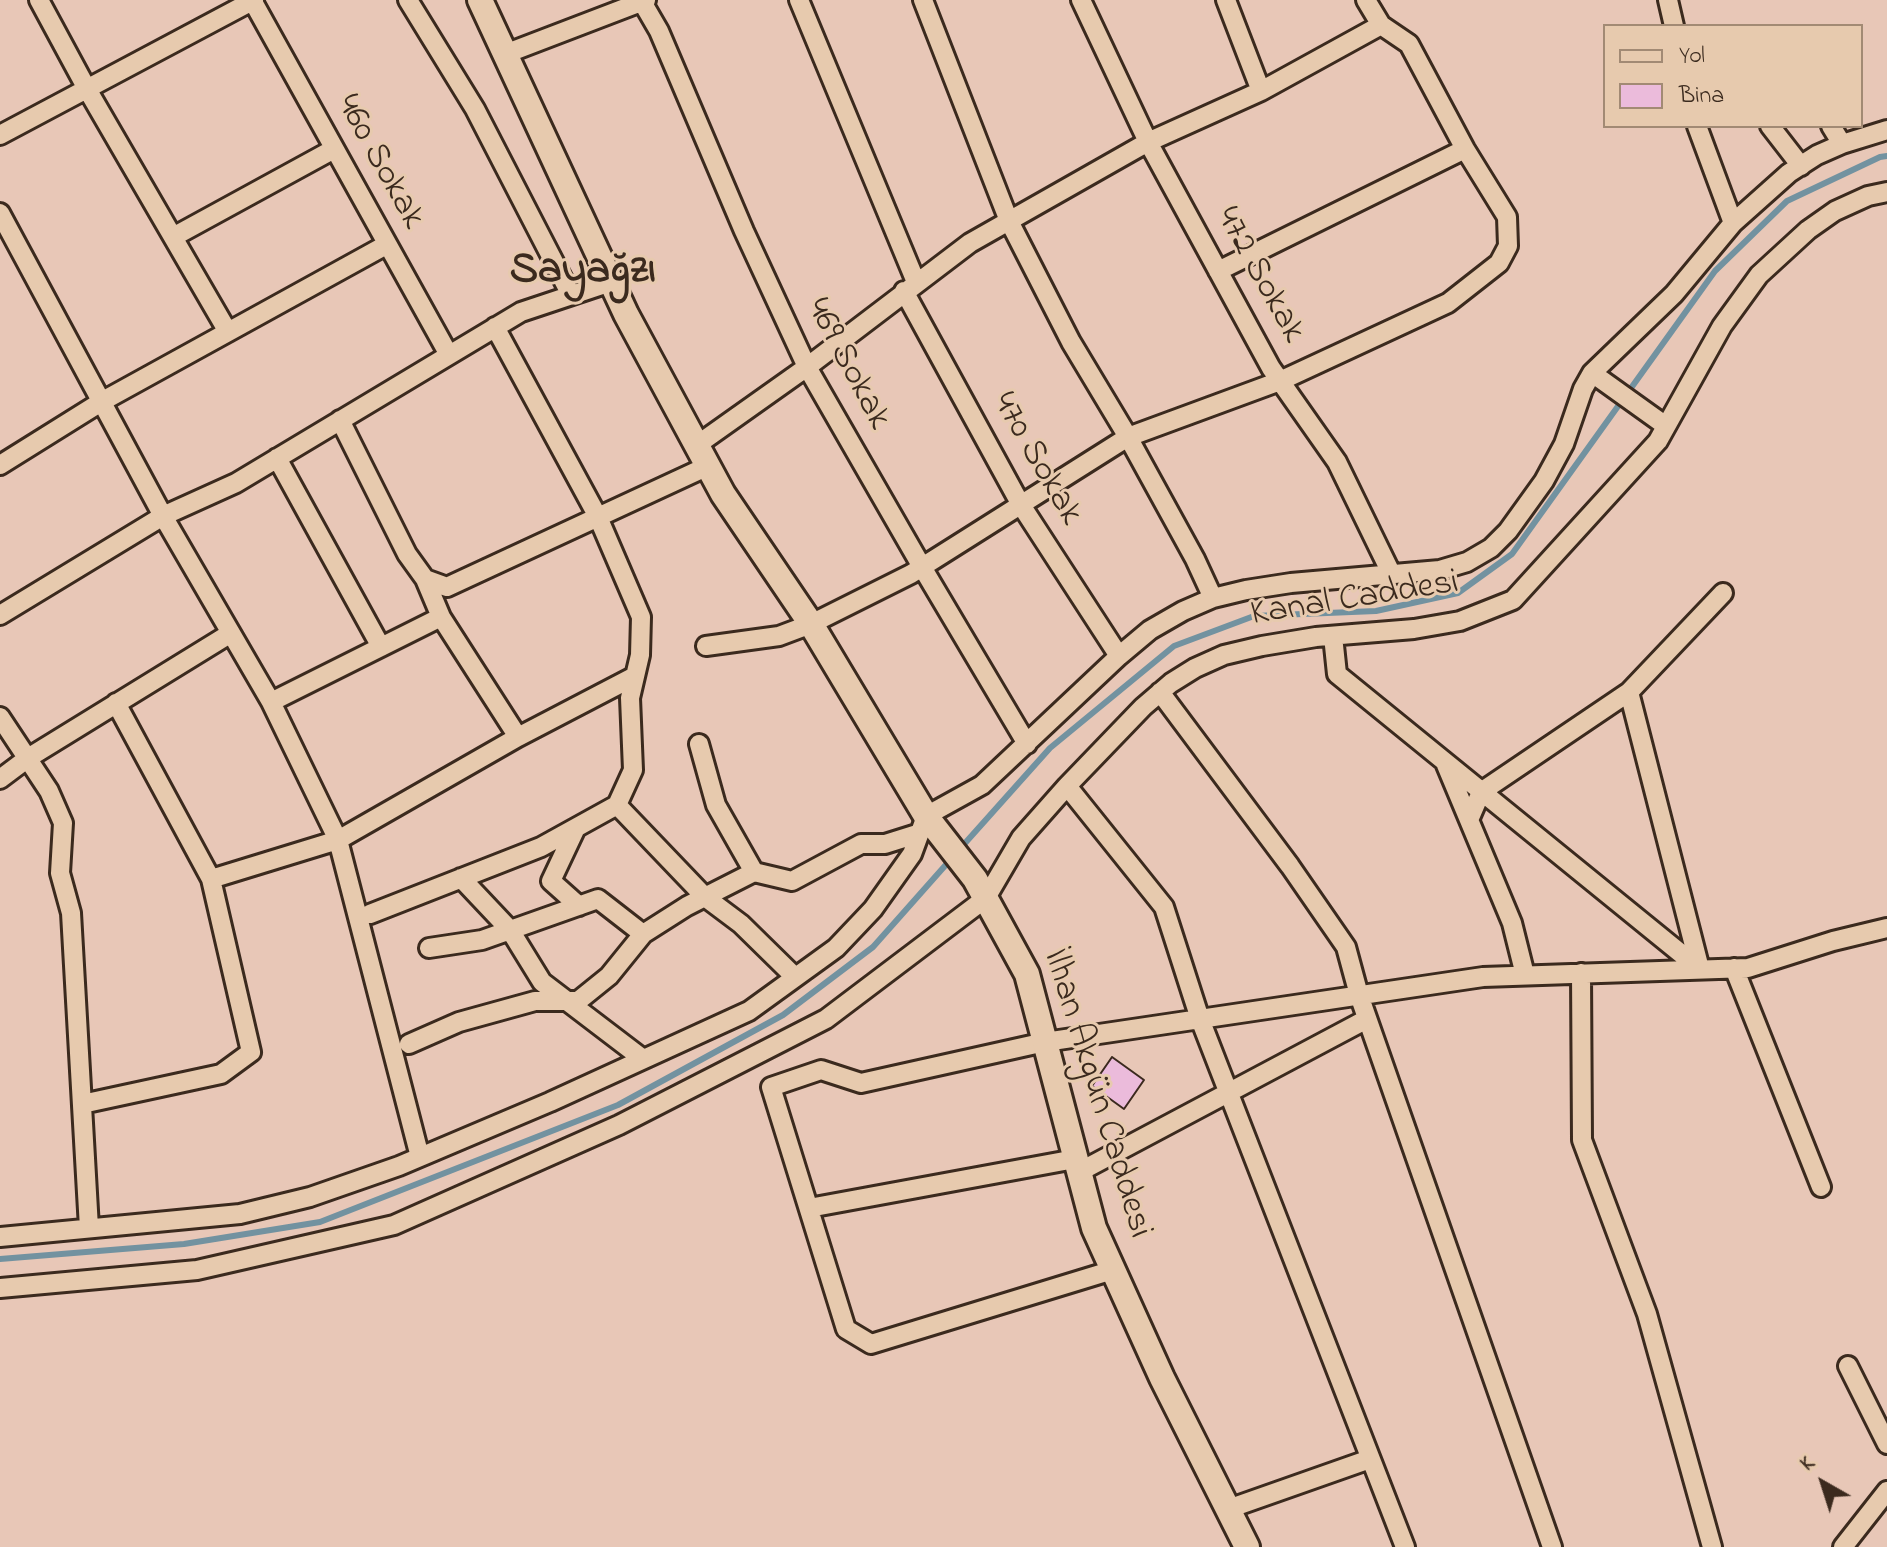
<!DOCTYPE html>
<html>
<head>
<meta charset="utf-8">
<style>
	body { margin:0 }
	#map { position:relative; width:1887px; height:1547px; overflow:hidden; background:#e8c7b7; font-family:"Indie Flower",sans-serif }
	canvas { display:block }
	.legend { position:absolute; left:1603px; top:24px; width:260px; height:104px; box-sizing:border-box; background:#e7caae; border:2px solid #a28a74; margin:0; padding:10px 14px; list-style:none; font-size:24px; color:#3b2a1e }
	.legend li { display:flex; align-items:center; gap:16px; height:40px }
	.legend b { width:40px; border:2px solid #a28a74 }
	.north { position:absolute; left:1783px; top:1443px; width:80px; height:80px; -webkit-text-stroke:6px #e7caae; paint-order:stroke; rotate:321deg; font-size:22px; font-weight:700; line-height:32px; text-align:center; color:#3b2a1e }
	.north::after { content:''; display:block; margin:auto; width:28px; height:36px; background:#3b2a1e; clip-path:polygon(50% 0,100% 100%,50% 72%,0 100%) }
</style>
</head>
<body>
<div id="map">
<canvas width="1887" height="1547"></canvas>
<ul class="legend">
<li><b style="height:10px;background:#e7caae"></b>Yol</li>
<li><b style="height:22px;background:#ebbbdb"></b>Bina</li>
</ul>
<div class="north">K</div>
</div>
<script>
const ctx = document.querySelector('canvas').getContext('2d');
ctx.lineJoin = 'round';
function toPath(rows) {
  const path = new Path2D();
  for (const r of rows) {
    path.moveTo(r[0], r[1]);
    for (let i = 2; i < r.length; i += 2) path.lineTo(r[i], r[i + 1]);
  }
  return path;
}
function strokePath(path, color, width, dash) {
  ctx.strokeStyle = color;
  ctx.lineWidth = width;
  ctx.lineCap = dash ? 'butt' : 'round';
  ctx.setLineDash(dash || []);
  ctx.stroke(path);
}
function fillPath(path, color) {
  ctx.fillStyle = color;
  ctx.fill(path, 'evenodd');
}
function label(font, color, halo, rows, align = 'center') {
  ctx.font = font + ' "Indie Flower",sans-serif';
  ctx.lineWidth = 6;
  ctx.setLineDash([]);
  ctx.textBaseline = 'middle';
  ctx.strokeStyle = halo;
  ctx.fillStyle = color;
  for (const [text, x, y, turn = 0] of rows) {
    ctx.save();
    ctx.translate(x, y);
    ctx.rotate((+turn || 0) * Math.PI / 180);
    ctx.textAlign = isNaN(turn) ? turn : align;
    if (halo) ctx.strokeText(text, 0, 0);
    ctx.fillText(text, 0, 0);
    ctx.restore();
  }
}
const stream = toPath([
	[958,851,1050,748,1174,646,1254,616,1376,611,1458,593,1512,554,1715,271,1787,201,1880,157,1887,156],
	[0,1259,184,1244,320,1222,618,1105,783,1015,873,947,951,859]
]);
const building = toPath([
	[1112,1057,1144,1080,1124,1109,1092,1086,1112,1057]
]);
const minor = toPath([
	[39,0,87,89,228,332],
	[252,0,449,355],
	[408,0,475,109,571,295],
	[641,0,659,31,744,231,807,367,922,567,1027,744],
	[799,0,916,282],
	[923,0,1009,221,1071,342,1128,437,1195,559,1213,598],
	[1081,0,1148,142,1271,368,1337,462,1392,575],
	[1226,0,1261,91],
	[1668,0,1674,26],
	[505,54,646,0],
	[1697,126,1733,223],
	[1770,126,1801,166],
	[1831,126,1842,144],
	[0,135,254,0],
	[0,213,163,516,271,702,338,840,420,1157],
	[173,237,334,149],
	[1218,271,1465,149],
	[904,291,1021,505,1119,656],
	[1592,373,1666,426],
	[340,420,407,554,425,579,447,587,708,466],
	[697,445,807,367,970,243,1148,142,1261,91,1381,25],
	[277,458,381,647],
	[0,465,101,402,386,245],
	[425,579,441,617,518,737],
	[0,615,163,516,236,483,521,312,611,282],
	[1333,636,1337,674,1700,969],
	[706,646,779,636,811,624,911,574,1128,437,1280,381,1448,303,1499,263,1508,246,1507,217,1465,149,1409,44,1381,25,1366,0],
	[1160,692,1290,866,1346,947,1359,995,1552,1547],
	[1629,692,1700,969],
	[271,702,441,617],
	[0,717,49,791,63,823,60,873,71,913,89,1228],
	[699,744,716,805,754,872],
	[1446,765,1512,923,1525,975],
	[0,779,28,758,231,633],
	[1067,786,1164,907,1200,1019,1405,1547],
	[617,805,705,897,741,924,795,977],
	[1469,820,1481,792,1629,692,1723,593],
	[576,828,551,881,579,906],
	[461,878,510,930,542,982,643,1059],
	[211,879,338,840,518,737,635,676],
	[370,914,541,847,617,805,633,770,630,698,640,655,641,617,598,517,495,327],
	[429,948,482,940,598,899,643,934],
	[1734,968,1821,1187],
	[1581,973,1582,1140,1647,1314,1712,1547],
	[409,1044,459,1022,535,1001,578,1001,609,976,643,934,687,906,754,872,792,881,861,844,885,844,920,833],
	[82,1104,221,1074,251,1052,211,879,116,703],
	[1079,1172,1367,1019],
	[809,1208,1075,1159],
	[0,1237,240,1214,310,1197,399,1166,550,1102,749,1011,836,948,873,909,912,854,926,816,982,785,1119,656,1150,630,1183,611,1213,598,1246,590,1291,583,1440,570,1467,562,1491,548,1508,531,1544,481,1564,444,1583,389,1592,373,1674,294,1733,223,1789,173,1817,155,1842,144,1887,130],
	[1113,1270,871,1344,846,1329,771,1087,821,1070,861,1083,1045,1042,1483,977,1748,968,1833,941,1887,928],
	[0,1288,197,1270,394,1225,619,1125,826,1019,986,898,1021,838,1067,786,1143,707,1171,683,1195,668,1224,655,1262,646,1316,637,1414,629,1460,621,1513,600,1658,441,1722,326,1759,275,1808,230,1835,211,1868,196,1887,192],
	[1848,1366,1887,1444],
	[1228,1509,1370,1459],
	[1843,1547,1887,1491]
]);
const major = toPath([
	[480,0,626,314,723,494,811,624,926,816,975,879,1027,974,1094,1228,1162,1378,1247,1547]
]);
const streetNames = [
	["460 Sokak",378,163,61],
	["472 Sokak",1258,276,61],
	["469 Sokak",846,365,62],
	["470 Sokak",1035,460,60],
	["Kanal Caddesi",1355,601,-9],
	["İlhan Akgün Caddesi",1095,1094,73]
];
const districtNames = [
	["Sayağzı",583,274]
];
strokePath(stream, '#7292a0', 6);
fillPath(building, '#ebbbdb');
strokePath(building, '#3b2a1e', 2);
strokePath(minor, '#3b2a1e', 24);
strokePath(major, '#3b2a1e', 30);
strokePath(minor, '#e7caae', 18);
strokePath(major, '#e7caae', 24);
label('36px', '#3b2a1e', '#e7caae', streetNames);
label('bold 44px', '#3b2a1e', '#e7caae', districtNames);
</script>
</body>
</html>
